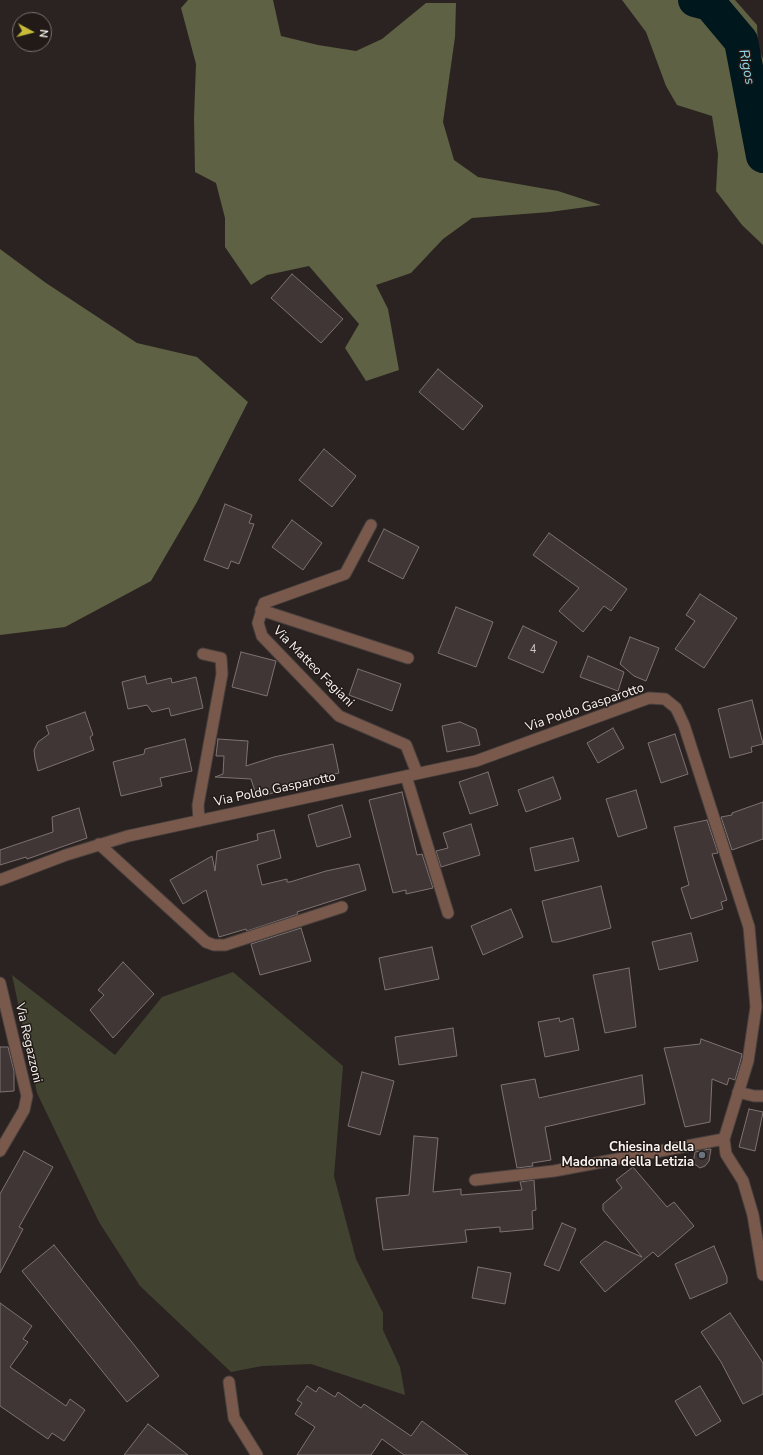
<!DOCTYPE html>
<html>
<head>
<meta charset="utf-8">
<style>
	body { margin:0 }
	#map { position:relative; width:763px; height:1455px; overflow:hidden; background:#2b2321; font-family:"Nunito Sans",sans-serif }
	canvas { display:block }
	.north { position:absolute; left:12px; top:12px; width:40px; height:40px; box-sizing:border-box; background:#211a17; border:1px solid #77716e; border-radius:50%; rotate:97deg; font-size:11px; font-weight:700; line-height:16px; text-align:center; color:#f9f3f1 }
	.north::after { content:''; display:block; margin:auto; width:14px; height:18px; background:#c7bb3b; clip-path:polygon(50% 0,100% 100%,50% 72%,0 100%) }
</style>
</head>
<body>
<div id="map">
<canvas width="763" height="1455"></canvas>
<div class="north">N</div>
</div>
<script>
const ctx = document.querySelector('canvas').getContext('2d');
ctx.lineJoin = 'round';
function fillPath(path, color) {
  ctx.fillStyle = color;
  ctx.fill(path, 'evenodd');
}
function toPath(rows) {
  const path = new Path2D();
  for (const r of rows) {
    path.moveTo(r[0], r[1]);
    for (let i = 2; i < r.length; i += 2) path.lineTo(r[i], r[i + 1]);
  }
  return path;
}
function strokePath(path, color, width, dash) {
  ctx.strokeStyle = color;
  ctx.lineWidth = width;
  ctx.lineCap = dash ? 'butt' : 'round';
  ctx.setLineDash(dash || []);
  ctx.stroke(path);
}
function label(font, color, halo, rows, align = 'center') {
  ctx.font = font + ' "Nunito Sans",sans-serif';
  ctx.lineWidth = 3;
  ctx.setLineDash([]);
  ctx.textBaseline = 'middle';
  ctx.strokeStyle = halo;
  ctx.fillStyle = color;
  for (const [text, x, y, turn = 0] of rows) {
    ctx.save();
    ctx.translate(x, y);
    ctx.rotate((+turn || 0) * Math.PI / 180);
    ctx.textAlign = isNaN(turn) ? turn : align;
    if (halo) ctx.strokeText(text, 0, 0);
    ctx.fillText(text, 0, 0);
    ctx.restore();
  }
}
const green = toPath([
	[233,972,343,1066,334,1176,356,1259,383,1313,383,1330,400,1367,405,1395,311,1364,262,1366,231,1372,140,1286,99,1222,37,1093,12,975,115,1055,162,997]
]);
const forest = toPath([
	[188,0,273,0,281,36,318,45,356,51,382,39,426,3,456,3,455,37,443,122,454,160,478,177,558,191,601,205,550,212,472,218,443,239,411,273,376,285,388,309,399,370,366,381,345,348,359,324,309,266,267,275,251,285,225,247,225,218,216,183,195,172,194,118,196,64,181,8],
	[622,0,735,0,757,25,758,47,763,59,763,245,742,225,716,191,718,154,712,116,677,105,666,86,646,32],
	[0,249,46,283,137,343,197,357,248,402,197,502,151,581,65,627,0,635]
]);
const river = toPath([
	[695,0,710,4,741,41,763,156]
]);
const building = toPath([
	[292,274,343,319,321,343,271,298,292,274],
	[438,369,483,406,463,430,419,392,438,369],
	[324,449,356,476,332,507,299,480,324,449],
	[225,504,252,515,249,523,254,524,239,564,231,561,228,569,204,560,225,504],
	[292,520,322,543,303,570,272,547,292,520],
	[384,529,419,547,403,579,368,561,384,529],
	[549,533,627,589,611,611,604,606,583,632,559,611,579,588,533,555,549,533],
	[700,594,737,618,704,668,675,649,695,621,686,615,700,594],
	[456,607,493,622,476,667,438,653,456,607],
	[523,626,557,642,543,673,508,658,523,626],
	[630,637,659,648,646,681,634,676,620,664,630,637],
	[241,652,276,661,267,696,232,687,241,652],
	[588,656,624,672,618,691,580,677,588,656],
	[358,669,401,684,392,711,349,695,358,669],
	[145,676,147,684,171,678,172,683,196,677,203,708,171,716,169,708,152,712,147,705,128,709,122,682,145,676],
	[752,700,763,744,751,747,752,752,730,758,718,709,752,700],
	[85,712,93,735,90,737,94,750,38,771,35,759,34,750,38,742,49,734,46,726,85,712],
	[460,722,476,729,480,745,447,752,442,726,460,722],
	[613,728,624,748,598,763,587,743,613,728],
	[675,734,688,774,661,783,648,743,675,734],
	[185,739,192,771,160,778,162,786,121,796,113,762,144,754,145,749,185,739],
	[218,739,248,741,246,766,274,757,333,744,339,773,284,785,285,789,257,798,251,779,215,777,223,774,224,756,216,756,218,739],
	[488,772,498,805,470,814,459,782,488,772],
	[553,777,561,799,526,812,518,790,553,777],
	[636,790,647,828,618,837,606,799,636,790],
	[402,792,417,855,422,854,433,888,406,894,406,890,393,893,369,800,402,792],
	[763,802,763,839,732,850,721,817,732,815,732,813,763,802],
	[342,805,351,837,317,847,308,815,342,805],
	[79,808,87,838,27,859,26,857,0,865,0,850,53,832,52,817,79,808],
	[707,820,718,853,712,854,727,900,721,902,723,909,691,919,681,888,689,885,674,827,707,820],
	[471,824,480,855,441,867,436,851,448,848,443,833,471,824],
	[274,830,281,858,257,865,262,885,287,879,287,882,290,882,326,871,359,864,366,890,297,912,298,914,247,931,246,929,219,937,206,890,183,904,170,880,212,856,215,871,217,851,258,840,257,834,274,830],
	[573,838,579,861,535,871,530,848,573,838],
	[601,886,611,928,558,942,552,942,542,901,601,886],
	[511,909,523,937,483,955,471,926,511,909],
	[301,928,311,961,260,975,251,944,301,928],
	[691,933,698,961,659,970,652,942,691,933],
	[432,947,439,979,385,990,379,958,432,947],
	[123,962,154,994,113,1038,90,1010,104,995,98,990,123,962],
	[629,968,636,1027,605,1033,593,975,629,968],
	[559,1018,560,1022,573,1018,579,1050,545,1057,538,1022,559,1018],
	[453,1028,457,1056,399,1065,395,1037,453,1028],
	[701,1039,742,1054,741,1059,735,1080,729,1078,727,1085,712,1079,710,1122,685,1127,664,1048,700,1044,701,1039],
	[0,1047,8,1047,14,1071,14,1091,0,1092,0,1047],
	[362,1072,394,1081,380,1135,348,1126,362,1072],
	[642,1075,645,1104,545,1127,551,1160,532,1163,533,1166,517,1168,501,1085,535,1079,539,1098,642,1075],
	[749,1109,763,1112,755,1151,739,1147,749,1109],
	[414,1136,438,1138,433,1192,461,1189,461,1195,522,1190,520,1182,534,1180,536,1210,532,1211,533,1229,500,1232,500,1227,465,1230,467,1242,383,1250,376,1198,409,1195,414,1136],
	[709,1149,711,1149,709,1161,705,1166,700,1168,693,1163,695,1152,709,1149],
	[24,1151,53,1167,19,1227,23,1229,0,1273,0,1194,24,1151],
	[633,1167,667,1207,674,1202,694,1226,658,1257,653,1252,605,1292,580,1262,605,1241,642,1257,603,1210,603,1204,622,1188,616,1180,633,1167],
	[562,1223,576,1229,559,1271,544,1265,562,1223],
	[54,1245,159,1376,127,1402,22,1271,54,1245],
	[714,1246,727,1277,727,1283,690,1299,675,1264,714,1246],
	[478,1267,511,1273,505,1304,472,1298,478,1267],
	[0,1303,32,1326,23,1339,28,1342,10,1367,66,1406,70,1399,85,1410,64,1441,52,1433,48,1439,0,1406,0,1303],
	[730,1313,763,1363,763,1394,743,1404,721,1362,701,1332,730,1313],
	[307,1386,316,1392,319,1387,335,1397,338,1392,361,1408,364,1404,411,1436,422,1421,468,1455,404,1455,382,1439,371,1455,297,1455,315,1427,295,1414,302,1403,297,1400,307,1386],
	[700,1386,721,1421,696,1436,675,1401,700,1386],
	[148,1424,188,1455,124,1455,148,1424]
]);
const minor = toPath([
	[371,525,345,574,264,603,258,623,262,636,339,716,406,745,417,773],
	[261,610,408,658],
	[406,776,448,913],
	[199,821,198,805,222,674,221,658,203,654],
	[99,844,206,942,214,945,225,945,342,907],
	[0,880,66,855,128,836,476,761,649,698,665,699,676,708,684,725,749,927,756,1007,748,1061,724,1139,726,1154,743,1181,753,1215,763,1275],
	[0,983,27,1096,24,1110,0,1151],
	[738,1092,754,1096,763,1096],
	[475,1180,554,1171,724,1139],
	[229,1382,234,1418,257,1455]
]);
const markers = [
	[702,1155,4,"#6b7280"]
];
const numberNames = [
	["4",533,650]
];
const streetNames = [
	["Via Matteo Fagiani",313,667,45],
	["Via Poldo Gasparotto",585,708,-19],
	["Via Poldo Gasparotto",275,790,-12],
	["Via Regazzoni",28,1043,77]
];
const poiNames = [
	["Chiesina della",694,1148],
	["Madonna della Letizia",694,1163]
];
const waterNames = [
	["Rigos",746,67,79]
];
fillPath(green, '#414330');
fillPath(forest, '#5e6143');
strokePath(river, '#00171e', 34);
fillPath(building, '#3f3635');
strokePath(building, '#7e7372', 1);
strokePath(minor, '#48403e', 13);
strokePath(minor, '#79594b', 11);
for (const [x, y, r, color] of markers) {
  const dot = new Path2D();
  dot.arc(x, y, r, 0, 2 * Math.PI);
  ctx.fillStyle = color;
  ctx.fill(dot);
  strokePath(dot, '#211a17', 1.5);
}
label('11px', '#cac4c2', null, numberNames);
label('13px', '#f9f3f1', '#211a17', streetNames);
label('bold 13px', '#f9f3f1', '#211a17', poiNames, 'right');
label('italic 14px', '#8fd6e8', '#211a17', waterNames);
</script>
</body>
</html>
